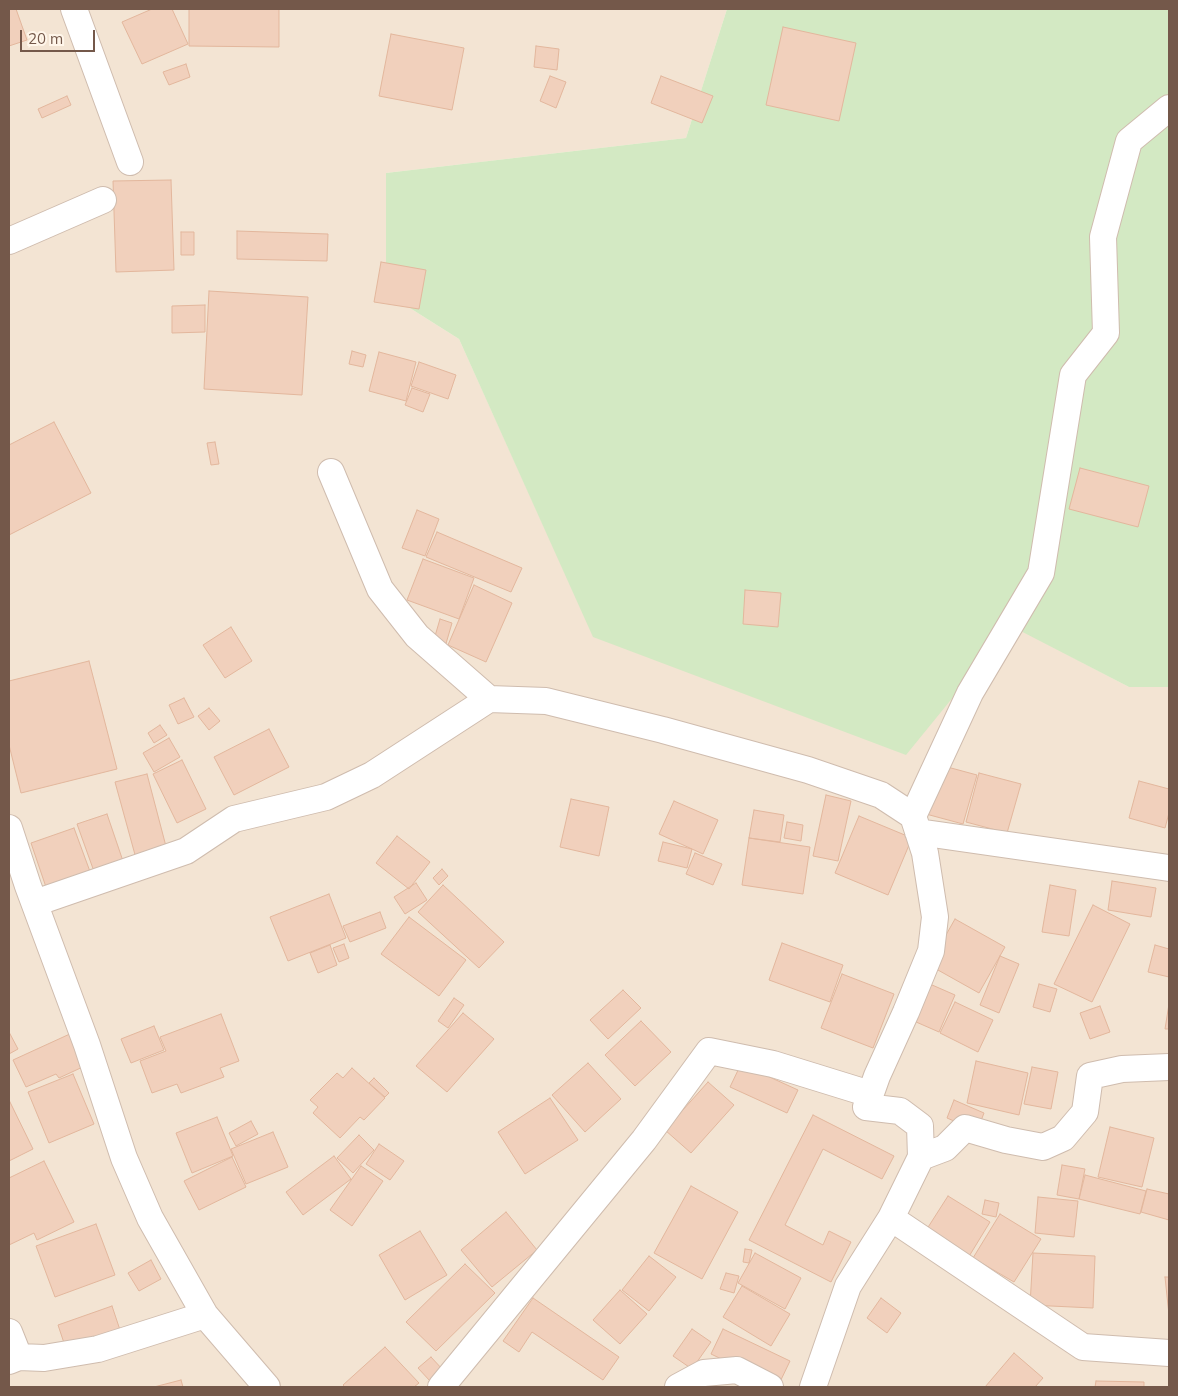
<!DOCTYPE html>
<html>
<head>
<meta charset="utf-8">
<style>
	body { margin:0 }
	#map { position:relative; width:1178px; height:1396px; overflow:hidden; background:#fcf2e4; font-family:Mulish,sans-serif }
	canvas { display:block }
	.frame { position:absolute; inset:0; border:10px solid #74584a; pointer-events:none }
	.scale { position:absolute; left:20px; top:30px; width:75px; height:22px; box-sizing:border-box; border:2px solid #74584a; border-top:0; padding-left:6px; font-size:15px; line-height:18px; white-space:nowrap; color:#74584a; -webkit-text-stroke:4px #fff6ea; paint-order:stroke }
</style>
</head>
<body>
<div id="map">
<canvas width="1178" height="1396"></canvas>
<div class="frame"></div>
<div class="scale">20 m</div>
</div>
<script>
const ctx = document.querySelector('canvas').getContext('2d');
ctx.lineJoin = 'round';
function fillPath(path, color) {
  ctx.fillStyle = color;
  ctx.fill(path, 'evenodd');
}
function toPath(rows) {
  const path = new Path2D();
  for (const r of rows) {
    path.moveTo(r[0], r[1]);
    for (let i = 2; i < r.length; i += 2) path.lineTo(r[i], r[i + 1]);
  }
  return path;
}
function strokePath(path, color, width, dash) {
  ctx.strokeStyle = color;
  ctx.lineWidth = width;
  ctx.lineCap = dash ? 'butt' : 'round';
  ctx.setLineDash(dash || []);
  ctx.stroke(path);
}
const residential = toPath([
	[9,9,727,9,686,138,386,173,386,293,459,339,594,637,1011,625,1129,687,1169,687,1169,1387,9,1387]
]);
const green = toPath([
	[727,9,1169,9,1169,687,1129,687,1011,626,906,755,593,637,459,339,386,293,386,173,686,138]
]);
const building = toPath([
	[9,9,16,9,27,40,9,46,9,9],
	[152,9,172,9,188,44,142,64,122,22,152,9],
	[189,9,279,9,279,47,189,46,189,9],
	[783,27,856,43,839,121,766,105,783,27],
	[391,34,464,48,452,110,379,96,391,34],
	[536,46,559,49,557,70,534,67,536,46],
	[186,64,190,77,169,85,163,72,186,64],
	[550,76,566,82,556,108,540,101,550,76],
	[661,76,713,96,702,123,651,103,661,76],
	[67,96,71,105,42,118,38,109,67,96],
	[171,180,174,270,116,272,113,181,171,180],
	[237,231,328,234,327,261,237,259,237,231],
	[181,232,194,232,194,255,181,255,181,232],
	[381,262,426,270,419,309,374,302,381,262],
	[209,291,308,297,302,395,204,389,209,291],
	[205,305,205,332,172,333,172,306,205,305],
	[352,351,366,355,363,367,349,364,352,351],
	[379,352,416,362,406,401,369,391,379,352],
	[419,362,456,375,448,399,411,386,419,362],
	[412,388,430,394,423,412,405,405,412,388],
	[54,422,91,493,9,535,9,445,54,422],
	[215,442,219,464,211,465,207,443,215,442],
	[1080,468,1149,486,1138,527,1069,509,1080,468],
	[417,510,439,519,425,556,402,548,417,510],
	[437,532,522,568,511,592,426,557,437,532],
	[423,559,474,578,459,619,407,600,423,559],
	[474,585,512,603,486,662,448,645,474,585],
	[745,590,781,593,778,627,743,624,745,590],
	[440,619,452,623,445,647,433,643,440,619],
	[231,627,252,661,225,678,203,645,231,627],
	[89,661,117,769,21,793,9,745,9,681,89,661],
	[184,698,194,717,178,724,169,705,184,698],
	[209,708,220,721,209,730,198,716,209,708],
	[160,725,167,735,154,743,148,733,160,725],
	[269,729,289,767,234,795,214,757,269,729],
	[169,738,180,757,154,772,143,753,169,738],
	[182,760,206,809,177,823,153,774,182,760],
	[940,765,977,775,963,824,926,814,940,765],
	[979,773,1021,784,1007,833,966,822,979,773],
	[147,774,168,854,137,862,115,782,147,774],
	[1139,781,1169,789,1169,813,1165,828,1129,818,1139,781],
	[826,795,851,801,838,861,813,856,826,795],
	[571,799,609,807,599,856,560,847,571,799],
	[674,801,718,820,703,854,659,834,674,801],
	[754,810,784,815,780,842,749,838,754,810],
	[107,814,125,867,96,877,77,824,107,814],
	[859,816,912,838,888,895,835,873,859,816],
	[787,822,803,825,801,841,784,838,787,822],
	[74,828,92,877,48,893,31,843,74,828],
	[397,836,430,862,409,889,376,863,397,836],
	[749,838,810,847,803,894,742,885,749,838],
	[663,842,692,849,687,868,658,861,663,842],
	[695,853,722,864,713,885,686,874,695,853],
	[442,869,448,876,439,885,433,878,442,869],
	[1112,881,1156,888,1151,917,1108,910,1112,881],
	[416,883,427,900,405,914,394,897,416,883],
	[443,885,504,942,479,968,418,912,443,885],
	[1050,885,1076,890,1069,936,1042,932,1050,885],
	[329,894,346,938,288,961,270,917,329,894],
	[1093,905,1130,924,1092,1002,1054,984,1093,905],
	[380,912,386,928,350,942,343,926,380,912],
	[409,917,466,960,439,996,381,954,409,917],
	[955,919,1005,947,979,993,929,965,955,919],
	[782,943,843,965,830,1002,769,980,782,943],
	[344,944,349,958,339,962,333,948,344,944],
	[330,945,337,965,318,973,310,953,330,945],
	[1155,945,1169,949,1169,977,1148,972,1155,945],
	[1000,956,1019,964,999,1013,980,1005,1000,956],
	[842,974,894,994,873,1048,821,1028,842,974],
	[923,981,955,995,939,1032,907,1018,923,981],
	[1039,984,1057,989,1050,1012,1033,1007,1039,984],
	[623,990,641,1008,608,1039,590,1020,623,990],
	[454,998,464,1005,448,1028,438,1021,454,998],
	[955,1002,993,1020,978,1052,940,1033,955,1002],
	[1169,1004,1169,1029,1165,1029,1169,1004],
	[1100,1006,1110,1032,1090,1039,1080,1013,1100,1006],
	[463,1013,494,1039,447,1092,416,1066,463,1013],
	[221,1014,239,1061,220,1068,224,1077,181,1093,177,1084,152,1093,140,1061,166,1051,160,1037,221,1014],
	[641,1021,671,1052,635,1086,605,1055,641,1021],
	[154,1026,164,1050,131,1063,121,1039,154,1026],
	[9,1032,18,1049,9,1054,9,1032],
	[72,1033,87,1065,59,1078,56,1074,26,1087,13,1060,72,1033],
	[976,1061,1028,1073,1019,1115,967,1103,976,1061],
	[588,1063,621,1099,585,1132,552,1095,588,1063],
	[741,1064,798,1090,787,1113,730,1087,741,1064],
	[1032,1067,1058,1072,1051,1109,1024,1104,1032,1067],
	[352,1068,385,1098,364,1120,360,1117,340,1138,313,1113,318,1107,310,1100,337,1073,343,1078,352,1068],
	[73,1074,94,1124,49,1143,28,1092,73,1074],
	[374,1078,389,1093,385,1097,369,1083,374,1078],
	[708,1082,734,1105,691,1153,665,1130,708,1082],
	[550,1098,578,1140,525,1174,498,1132,550,1098],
	[9,1100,33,1149,9,1161,9,1100],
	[954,1100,984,1113,977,1131,947,1118,954,1100],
	[813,1115,894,1156,882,1179,823,1149,785,1225,823,1245,829,1231,851,1242,831,1282,749,1240,813,1115],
	[217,1117,233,1156,192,1173,176,1133,217,1117],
	[251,1121,258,1134,236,1146,229,1133,251,1121],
	[1110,1127,1154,1138,1142,1187,1098,1177,1110,1127],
	[273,1132,288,1167,246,1184,231,1149,273,1132],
	[359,1135,374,1150,353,1173,337,1158,359,1135],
	[379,1144,404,1161,390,1180,366,1164,379,1144],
	[334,1156,351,1179,303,1215,286,1192,334,1156],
	[232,1157,246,1187,199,1210,184,1181,232,1157],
	[44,1161,74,1222,37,1240,34,1233,9,1245,9,1178,44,1161],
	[1062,1165,1085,1169,1079,1199,1057,1195,1062,1165],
	[361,1166,383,1181,352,1226,330,1210,361,1166],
	[1085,1175,1146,1191,1140,1214,1079,1199,1085,1175],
	[691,1186,738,1212,702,1279,654,1253,691,1186],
	[1147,1189,1169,1194,1169,1220,1141,1212,1147,1189],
	[948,1196,990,1222,968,1258,925,1232,948,1196],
	[1038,1197,1078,1201,1074,1237,1035,1233,1038,1197],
	[985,1200,999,1203,996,1217,982,1214,985,1200],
	[506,1212,537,1250,492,1287,461,1250,506,1212],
	[1000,1214,1041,1239,1014,1282,973,1258,1000,1214],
	[96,1224,115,1275,55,1297,36,1246,96,1224],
	[420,1231,447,1275,405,1300,379,1255,420,1231],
	[745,1249,752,1250,749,1263,743,1262,745,1249],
	[755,1253,801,1278,785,1309,738,1283,755,1253],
	[1033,1253,1095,1256,1093,1308,1030,1305,1033,1253],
	[649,1256,676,1277,649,1311,622,1290,649,1256],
	[151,1260,161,1279,139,1291,128,1273,151,1260],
	[465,1264,495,1293,436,1351,406,1322,465,1264],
	[726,1273,739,1276,734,1293,720,1289,726,1273],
	[1165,1277,1169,1277,1169,1315,1165,1277],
	[742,1286,790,1314,771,1346,723,1317,742,1286],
	[620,1290,647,1314,620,1344,593,1320,620,1290],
	[533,1298,619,1357,603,1380,532,1332,519,1352,503,1341,533,1298],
	[881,1298,901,1313,887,1333,867,1318,881,1298],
	[112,1306,120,1330,66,1349,58,1325,112,1306],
	[692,1329,711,1342,692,1369,673,1356,692,1329],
	[723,1329,790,1361,778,1386,711,1354,723,1329],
	[385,1347,419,1383,414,1387,345,1387,343,1385,385,1347],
	[1014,1353,1043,1378,1035,1387,985,1387,1014,1353],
	[431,1357,443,1370,430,1381,418,1368,431,1357],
	[181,1380,183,1387,154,1387,181,1380],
	[1096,1381,1144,1382,1144,1387,1095,1387,1096,1381]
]);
const minor = toPath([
	[74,9,130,162],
	[9,241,103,200],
	[331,472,380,589,417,636,489,699],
	[913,816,970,693,1041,573,1073,375,1106,333,1103,237,1129,141,1169,108],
	[9,828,28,886,87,1045,124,1158,150,1218,205,1315,267,1387],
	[918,832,1169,868],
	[35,903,186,851,234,819,326,797,372,775,489,699,546,701,663,730,808,770,881,795,913,816,925,853,935,917,931,951,906,1012,877,1076,866,1107,900,1111,920,1126,921,1157],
	[891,1218,1083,1347,1169,1353],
	[9,1332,19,1357],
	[9,1361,19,1357,44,1358,98,1349,205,1315],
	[441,1387,644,1140,709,1051,773,1064,870,1094],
	[678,1387,704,1373,737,1370,770,1387],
	[813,1387,848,1286,891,1218,921,1157,945,1148,965,1128,1006,1140,1043,1147,1063,1138,1085,1112,1090,1076,1122,1069,1169,1067]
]);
fillPath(residential, '#f3e4d3');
fillPath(green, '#d3e9c3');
fillPath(building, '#f1d0bc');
strokePath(building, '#e3b79d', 1);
strokePath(minor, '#cfbcae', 28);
strokePath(minor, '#fff', 26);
</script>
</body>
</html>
